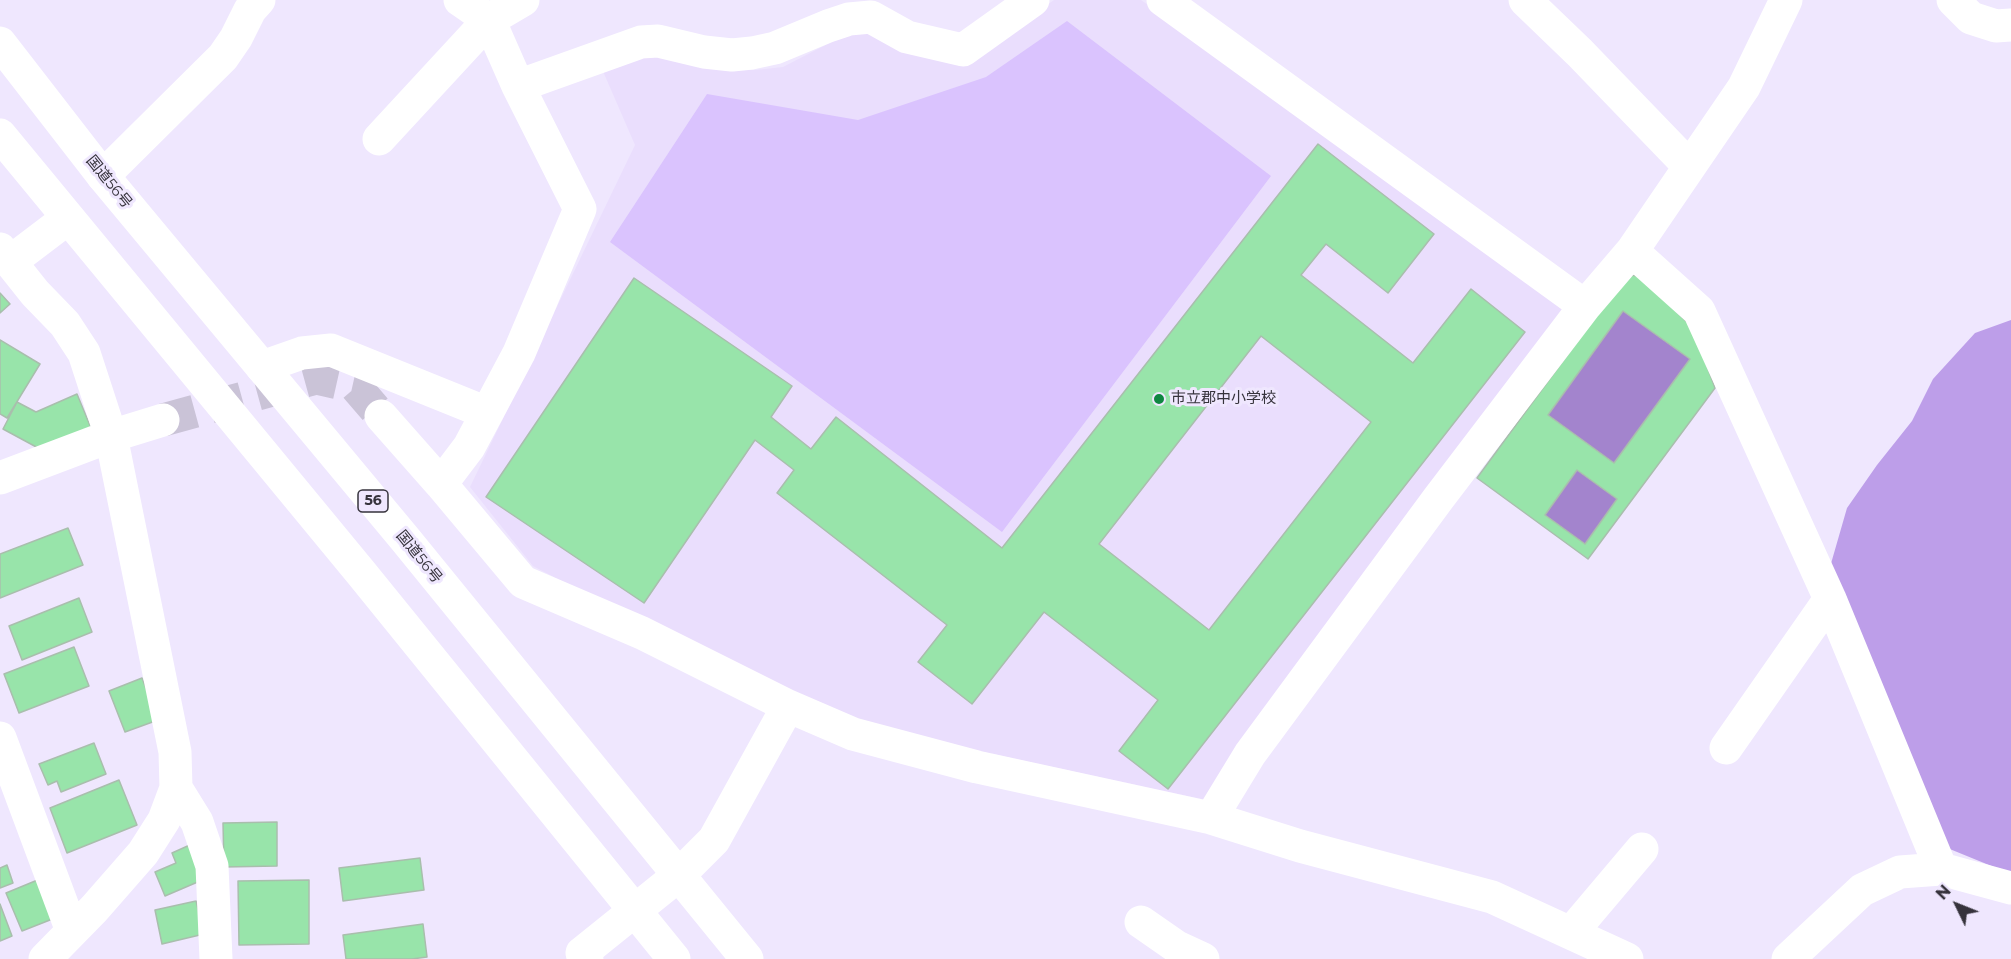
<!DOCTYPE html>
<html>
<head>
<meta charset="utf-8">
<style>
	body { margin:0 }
	#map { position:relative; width:2011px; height:959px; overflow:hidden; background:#efe7fe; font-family:Montserrat,sans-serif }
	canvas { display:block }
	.north { position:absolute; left:1927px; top:875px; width:60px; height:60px; -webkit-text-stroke:4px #efe7fe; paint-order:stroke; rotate:313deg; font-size:16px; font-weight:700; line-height:24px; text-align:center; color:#36333c }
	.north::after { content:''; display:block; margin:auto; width:21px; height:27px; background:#36333c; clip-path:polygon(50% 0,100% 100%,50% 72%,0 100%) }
</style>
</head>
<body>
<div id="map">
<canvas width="2011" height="959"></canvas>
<div class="north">N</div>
</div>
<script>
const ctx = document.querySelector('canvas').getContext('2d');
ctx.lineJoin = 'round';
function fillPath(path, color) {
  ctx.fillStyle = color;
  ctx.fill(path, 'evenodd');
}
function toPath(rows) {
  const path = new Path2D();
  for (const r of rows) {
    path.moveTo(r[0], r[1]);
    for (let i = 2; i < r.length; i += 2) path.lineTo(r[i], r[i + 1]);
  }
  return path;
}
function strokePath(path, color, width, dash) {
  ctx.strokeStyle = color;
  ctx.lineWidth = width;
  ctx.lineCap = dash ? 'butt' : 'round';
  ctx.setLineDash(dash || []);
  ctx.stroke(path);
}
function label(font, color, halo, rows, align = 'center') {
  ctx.font = font + ' Montserrat,"Noto Sans JP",sans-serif';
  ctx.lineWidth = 6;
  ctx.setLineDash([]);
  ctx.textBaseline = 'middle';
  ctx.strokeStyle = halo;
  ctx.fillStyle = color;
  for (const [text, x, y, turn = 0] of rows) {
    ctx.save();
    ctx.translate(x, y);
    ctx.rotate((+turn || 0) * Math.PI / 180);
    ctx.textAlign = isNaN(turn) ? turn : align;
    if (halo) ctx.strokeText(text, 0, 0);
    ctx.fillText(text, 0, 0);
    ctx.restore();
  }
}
const built = toPath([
	[1054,0,1141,0,1552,291,1567,314,1206,800,858,725,658,632,533,566,470,487,635,145,602,69,649,50,723,69,756,70,783,67,849,33,865,29,968,61]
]);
const green = toPath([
	[1067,21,1271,176,1002,532,610,242,707,94,858,120,986,77]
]);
const forest = toPath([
	[2011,320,2011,874,1935,843,1830,567,1847,508,1877,465,1912,421,1933,379,1975,333]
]);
const water = toPath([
	[1623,311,1690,359,1614,463,1548,415],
	[1577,470,1617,499,1585,544,1545,515]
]);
const building = toPath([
	[1318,144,1434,234,1388,293,1326,244,1301,275,1413,363,1471,289,1525,332,1168,789,1119,751,1158,700,1044,612,972,704,918,662,947,625,777,493,794,470,755,440,644,603,486,497,634,278,792,386,771,417,811,449,836,417,1002,548,1318,144],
	[1261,336,1371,422,1209,630,1099,544,1261,336],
	[1626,275,1640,276,1693,328,1715,388,1588,559,1477,478,1626,275],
	[1623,311,1690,359,1614,463,1548,415,1623,311],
	[1577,470,1617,499,1585,544,1545,515,1577,470],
	[0,293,10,304,0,313,0,293],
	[0,340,40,364,7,418,0,414,0,340],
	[77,394,91,428,40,449,3,429,17,402,36,412,77,394],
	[68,528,83,565,0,598,0,554,68,528],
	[79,598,92,632,22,660,9,626,79,598],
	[74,647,89,686,19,713,4,674,74,647],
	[142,678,158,720,125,732,109,691,142,678],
	[94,743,106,774,61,792,57,781,48,785,39,764,94,743],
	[119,780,137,825,67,853,50,808,119,780],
	[277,822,277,866,224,867,223,823,277,822],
	[192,844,207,878,165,896,155,872,176,863,172,853,192,844],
	[420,858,424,890,343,901,339,868,420,858],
	[7,865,13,883,0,888,0,868,7,865],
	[40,879,55,918,22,931,6,893,40,879],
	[309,880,309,944,239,945,238,881,309,880],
	[196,901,204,934,162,944,155,910,196,901],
	[0,904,12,936,0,941,0,904],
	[423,924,427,957,412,959,346,959,343,935,423,924]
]);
const minorTunnel = toPath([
	[163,420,316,378,356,387,381,416]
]);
const minor = toPath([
	[1163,0,1585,306],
	[1525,0,1580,53,1689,166],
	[1953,0,1971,18,1996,26,2011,25],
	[518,86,641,42,658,41,704,52,732,55,752,53,775,48,828,26,849,19,871,17,907,37,963,50,1033,0],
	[379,139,489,20,523,0],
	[103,176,223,57,236,38,250,10,259,0],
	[0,249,35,293,65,324,84,353,111,436,175,752,176,788,164,820,143,853,94,909,45,959],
	[1632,251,1699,311,1830,599,1941,869],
	[10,262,68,218],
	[262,367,302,353,331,350,487,413],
	[381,416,441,484,469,447,519,353,580,209,518,86,489,20,460,0],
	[0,478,111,436,163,420],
	[441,484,523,582,642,633,788,706,853,734,977,767,1211,818,1300,846,1492,897,1627,959],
	[0,738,72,931],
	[1726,748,1830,599],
	[176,788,197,822,212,866,216,959],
	[1211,818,1250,754,1438,499,1585,306,1632,251,1744,87,1786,0],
	[1141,922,1177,947,1203,959],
	[1571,933,1642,849],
	[587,959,582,953,679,875,714,840,788,706],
	[1788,959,1862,890,1900,872,1941,869,2011,888]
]);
const trunk = toPath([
	[0,43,103,176,405,539,747,959],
	[0,135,362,574,674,959]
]);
const markers = [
	[1159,399,6,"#0f8741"]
];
const shields = [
	[373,501,30]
];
const shieldNames = [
	["56",373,501]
];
const streetNames = [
	["国道56号",109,182,51],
	["国道56号",419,557,51]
];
const poiNames = [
	["市立郡中小学校",1171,399]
];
fillPath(built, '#eadefd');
fillPath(green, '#dac3fe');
fillPath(forest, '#bd9ee9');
fillPath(water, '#a384cd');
fillPath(building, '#98e4aa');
strokePath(building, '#a9bead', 1.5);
strokePath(minorTunnel, '#cac3d7', 33, [33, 16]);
strokePath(minor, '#fff', 33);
strokePath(trunk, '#fff', 33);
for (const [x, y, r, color] of markers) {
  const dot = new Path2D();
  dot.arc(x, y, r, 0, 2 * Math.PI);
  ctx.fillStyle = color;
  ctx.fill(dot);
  strokePath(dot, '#efe7fe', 2);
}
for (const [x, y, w] of shields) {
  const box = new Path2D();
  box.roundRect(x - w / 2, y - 11, w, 22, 4.5);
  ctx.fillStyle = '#efe7fe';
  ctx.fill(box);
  strokePath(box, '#36333c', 1.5);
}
label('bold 14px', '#36333c', null, shieldNames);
label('15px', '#36333c', '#efe7fe', streetNames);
label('15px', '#36333c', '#efe7fe', poiNames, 'left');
</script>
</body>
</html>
